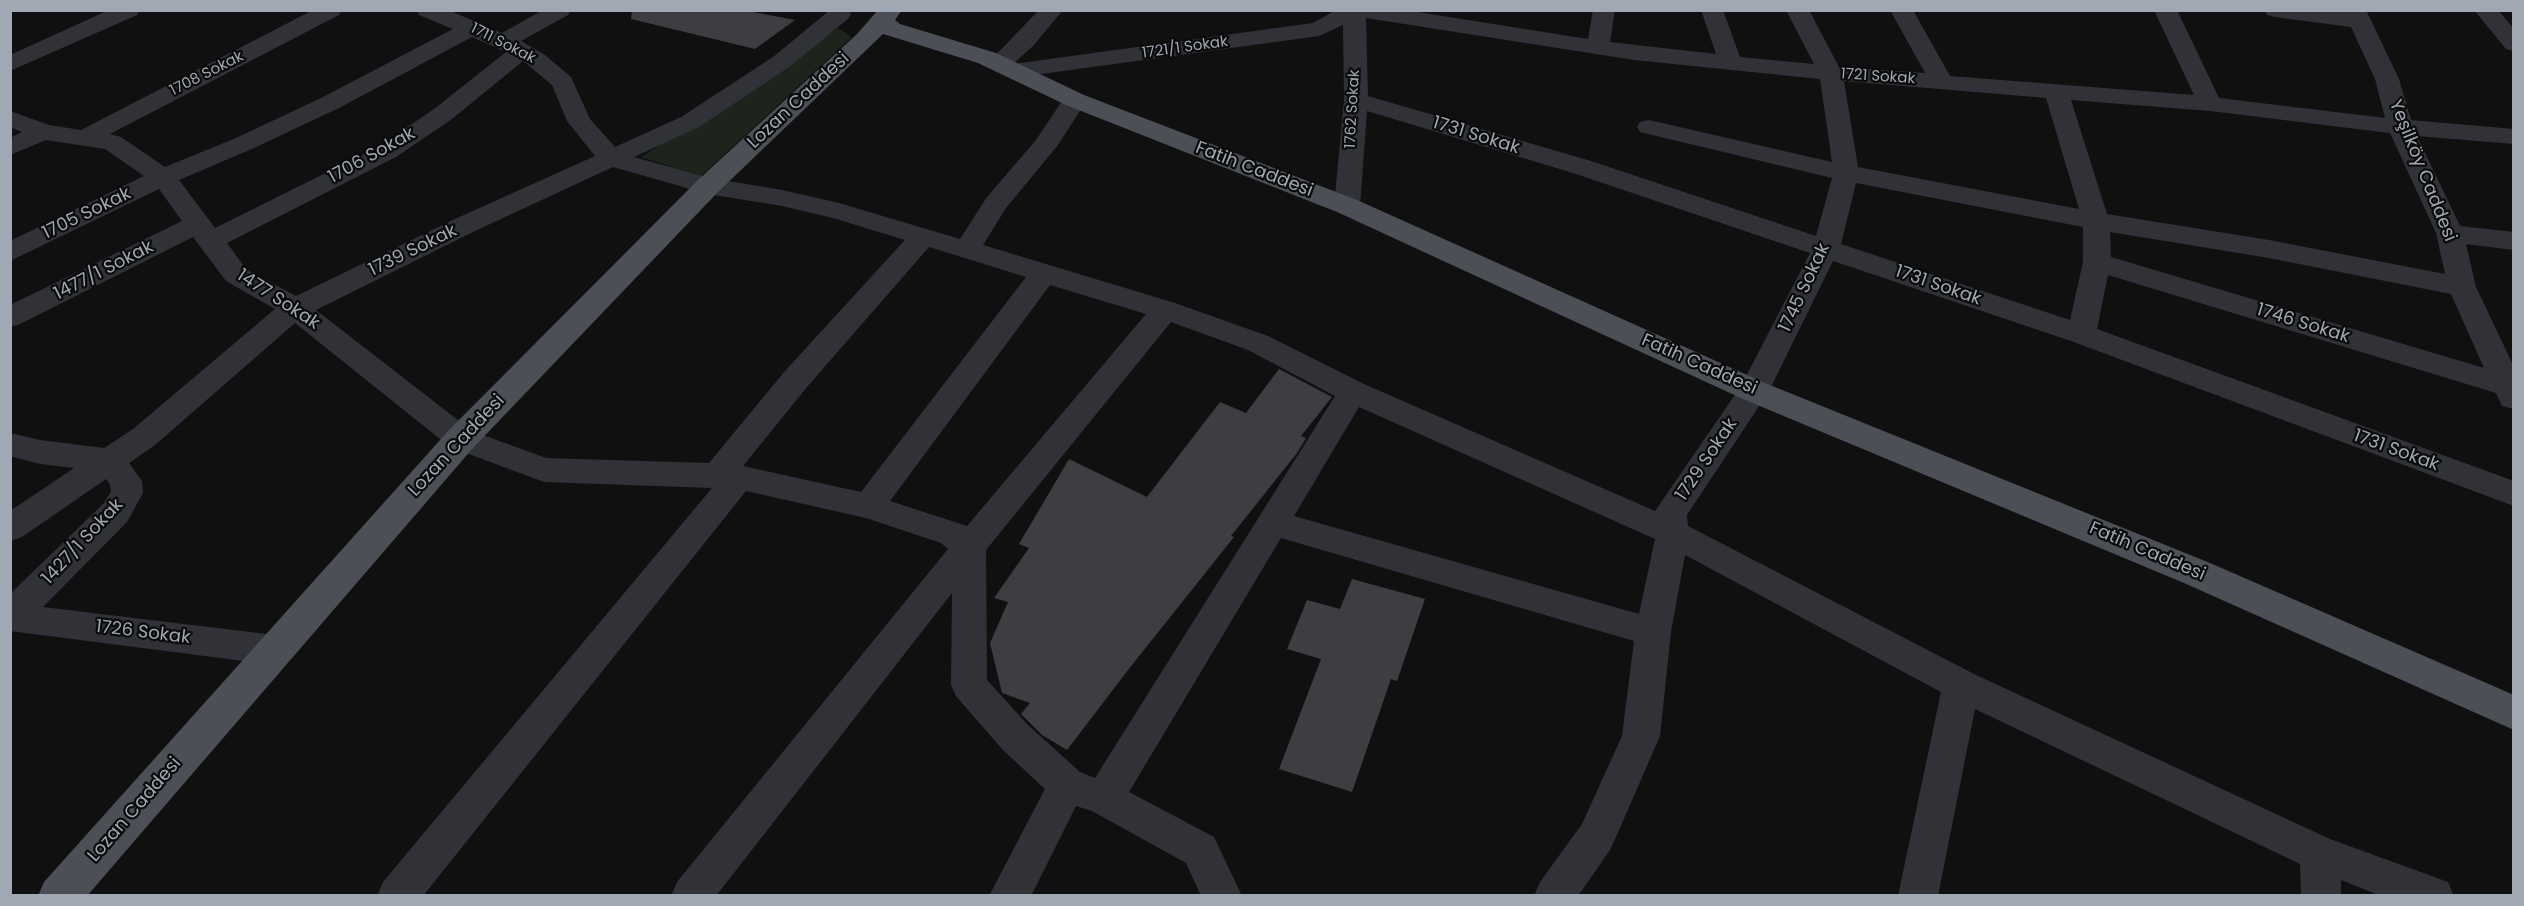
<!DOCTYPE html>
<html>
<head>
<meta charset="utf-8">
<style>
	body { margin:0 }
	#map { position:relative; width:2524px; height:906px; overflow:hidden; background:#101011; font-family:Poppins,sans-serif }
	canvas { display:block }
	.frame { position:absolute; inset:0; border:12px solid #a0a8b3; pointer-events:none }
</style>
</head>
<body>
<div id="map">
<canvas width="2524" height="906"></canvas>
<div class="frame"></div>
</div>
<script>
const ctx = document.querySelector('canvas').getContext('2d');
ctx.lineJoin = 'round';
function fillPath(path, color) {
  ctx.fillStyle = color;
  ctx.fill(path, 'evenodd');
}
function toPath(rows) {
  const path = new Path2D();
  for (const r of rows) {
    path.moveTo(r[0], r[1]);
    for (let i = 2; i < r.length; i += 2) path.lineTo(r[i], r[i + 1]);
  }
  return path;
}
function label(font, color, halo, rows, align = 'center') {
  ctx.font = font + ' Poppins,sans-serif';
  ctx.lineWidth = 4.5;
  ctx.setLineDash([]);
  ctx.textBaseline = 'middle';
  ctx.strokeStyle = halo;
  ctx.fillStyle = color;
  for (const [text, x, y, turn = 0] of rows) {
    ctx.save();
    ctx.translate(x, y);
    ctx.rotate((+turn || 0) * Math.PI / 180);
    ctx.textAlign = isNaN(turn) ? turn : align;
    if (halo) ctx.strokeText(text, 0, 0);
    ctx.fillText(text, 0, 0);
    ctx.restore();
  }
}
const green = toPath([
	[838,28,852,37,701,176,641,157]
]);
const building = toPath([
	[632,10,742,10,795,20,755,49,631,19],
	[1279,369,1332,397,1301,436,1306,438,1297,453,1231,536,1234,537,1128,670,1067,750,1042,735,1021,714,1030,703,1002,693,990,643,1008,602,994,598,1029,548,1019,544,1069,459,1147,497,1220,402,1246,413],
	[1352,579,1425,599,1397,681,1391,679,1352,792,1279,769,1321,659,1287,649,1307,600,1340,609]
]);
const minor = toPath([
	[109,10,140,10,137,15,10,71,10,55,109,10],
	[313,10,342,10,339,15,110,134,121,137,165,167,236,138,321,98,453,29,419,15,416,10,448,10,502,33,543,10,571,10,568,15,521,41,545,55,571,77,590,119,615,147,681,117,773,57,830,10,849,10,851,14,848,19,789,67,699,127,634,157,710,178,782,190,839,203,960,239,987,197,1036,140,1066,95,1075,93,1084,95,1087,100,1058,145,1006,208,983,245,1175,303,1268,336,1364,384,1655,511,1741,386,1810,253,1573,173,1367,111,1360,206,1356,212,1347,214,1338,212,1334,206,1344,100,1343,25,1319,36,1012,78,1004,76,1000,71,991,69,987,64,1039,10,1063,10,1033,46,1013,64,1313,23,1336,10,1405,10,1588,39,1593,10,1615,10,1610,42,1716,54,1701,10,1723,10,1740,57,1814,64,1786,10,1809,10,1839,67,1925,73,1890,10,1913,10,1950,76,2194,95,2154,10,2177,10,2219,98,2385,118,2375,79,2351,27,2275,17,2267,15,2264,10,2366,10,2399,79,2411,120,2514,129,2514,144,2417,136,2460,226,2514,232,2514,250,2466,244,2476,287,2514,367,2514,409,2502,406,2496,393,2108,275,2097,329,2514,481,2514,506,2071,341,1833,261,1769,391,1687,515,1688,526,1974,674,2330,839,2448,882,2454,896,2381,896,2341,880,2341,896,2301,896,2300,864,1975,709,1938,896,1898,896,1941,692,1685,555,1671,632,1660,736,1616,837,1610,850,1578,896,1534,896,1540,882,1582,824,1622,736,1634,641,1281,538,1129,792,1214,837,1242,896,1201,896,1186,863,1092,811,1076,806,1031,896,989,896,1045,789,1002,749,956,696,951,685,952,593,716,896,671,896,677,882,948,549,941,543,866,518,746,491,423,896,377,896,383,882,712,488,544,482,450,447,295,323,155,445,129,463,142,481,143,493,127,522,43,607,275,635,288,639,293,650,288,661,275,665,10,631,10,594,103,504,111,492,110,484,106,479,22,537,10,541,10,511,74,468,40,464,10,456,10,433,40,440,104,448,133,429,275,309,226,281,193,237,20,324,10,327,10,305,182,221,159,189,10,261,10,241,144,176,105,149,46,140,10,155,10,138,22,132,10,127,10,111,49,125,81,130,313,10],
	[1366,18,1634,60,1820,79,1832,162,1649,120,1640,122,1637,127,1640,132,1832,178,1816,236,1591,161,1368,96,1366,18],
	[472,37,506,52,434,109,378,147,215,228,179,180,254,148,339,108,472,37],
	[523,61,552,85,567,121,595,156,455,219,296,296,246,269,227,243,396,157,452,119,523,61],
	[1844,81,2046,98,2079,209,1858,167,1844,81],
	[2071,100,2210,111,2390,133,2436,233,2445,274,2269,240,2107,214,2071,100],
	[613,167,708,194,782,206,833,218,905,240,785,371,709,463,546,458,472,431,316,310,475,231,613,167],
	[1856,183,2083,227,2083,262,2070,320,1841,244,1856,183],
	[2110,232,2269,258,2451,294,2484,368,2111,257,2110,232],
	[929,247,1026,277,861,492,743,466,807,387,929,247],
	[1050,285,1146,314,967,526,890,501,1050,285],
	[1171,322,1248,350,1335,396,1095,778,1080,772,1028,725,987,680,986,550,1171,322],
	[1359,407,1655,539,1639,614,1294,516,1359,407],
	[2474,10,2498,10,2514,29,2514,51,2506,49,2474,10]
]);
const major = toPath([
	[878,10,902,10,895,20,900,24,996,53,1084,95,1357,200,1765,383,2210,563,2514,695,2514,730,2184,583,1743,399,1337,212,1066,105,978,63,883,34,718,192,473,448,87,896,38,896,44,882,449,430,698,180,857,34,878,10]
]);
const farStreetnames = [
	["1711 Sokak",503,44,27],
	["1721/1 Sokak",1185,48,-8],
	["1708 Sokak",207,74,-27],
	["1721 Sokak",1878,77,4],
	["1762 Sokak",1353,109,-87]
];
const streetNames = [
	["Lozan Caddesi",799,101,-43],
	["1731 Sokak",1476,136,17],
	["1706 Sokak",372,156,-29],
	["Fatih Caddesi",1254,170,21],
	["Yeşilköy Caddesi",2422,171,68],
	["1705 Sokak",87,214,-26],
	["1739 Sokak",413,251,-26],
	["1477/1 Sokak",104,271,-27],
	["1731 Sokak",1938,286,19],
	["1745 Sokak",1805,288,-65],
	["1477 Sokak",278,300,33],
	["1746 Sokak",2303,324,17],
	["Fatih Caddesi",1699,365,24],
	["Lozan Caddesi",457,446,-47],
	["1731 Sokak",2396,451,20],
	["1729 Sokak",1707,460,-56],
	["1427/1 Sokak",83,542,-47],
	["Fatih Caddesi",2147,552,23],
	["1726 Sokak",143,633,7],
	["Lozan Caddesi",135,810,-49]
];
fillPath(green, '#1c241c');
fillPath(building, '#3c3e41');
fillPath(minor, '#313237');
fillPath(major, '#4c4f56');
label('15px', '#a0a8b3', '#0b0b0c', farStreetnames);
label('18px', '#a0a8b3', '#0b0b0c', streetNames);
</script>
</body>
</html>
